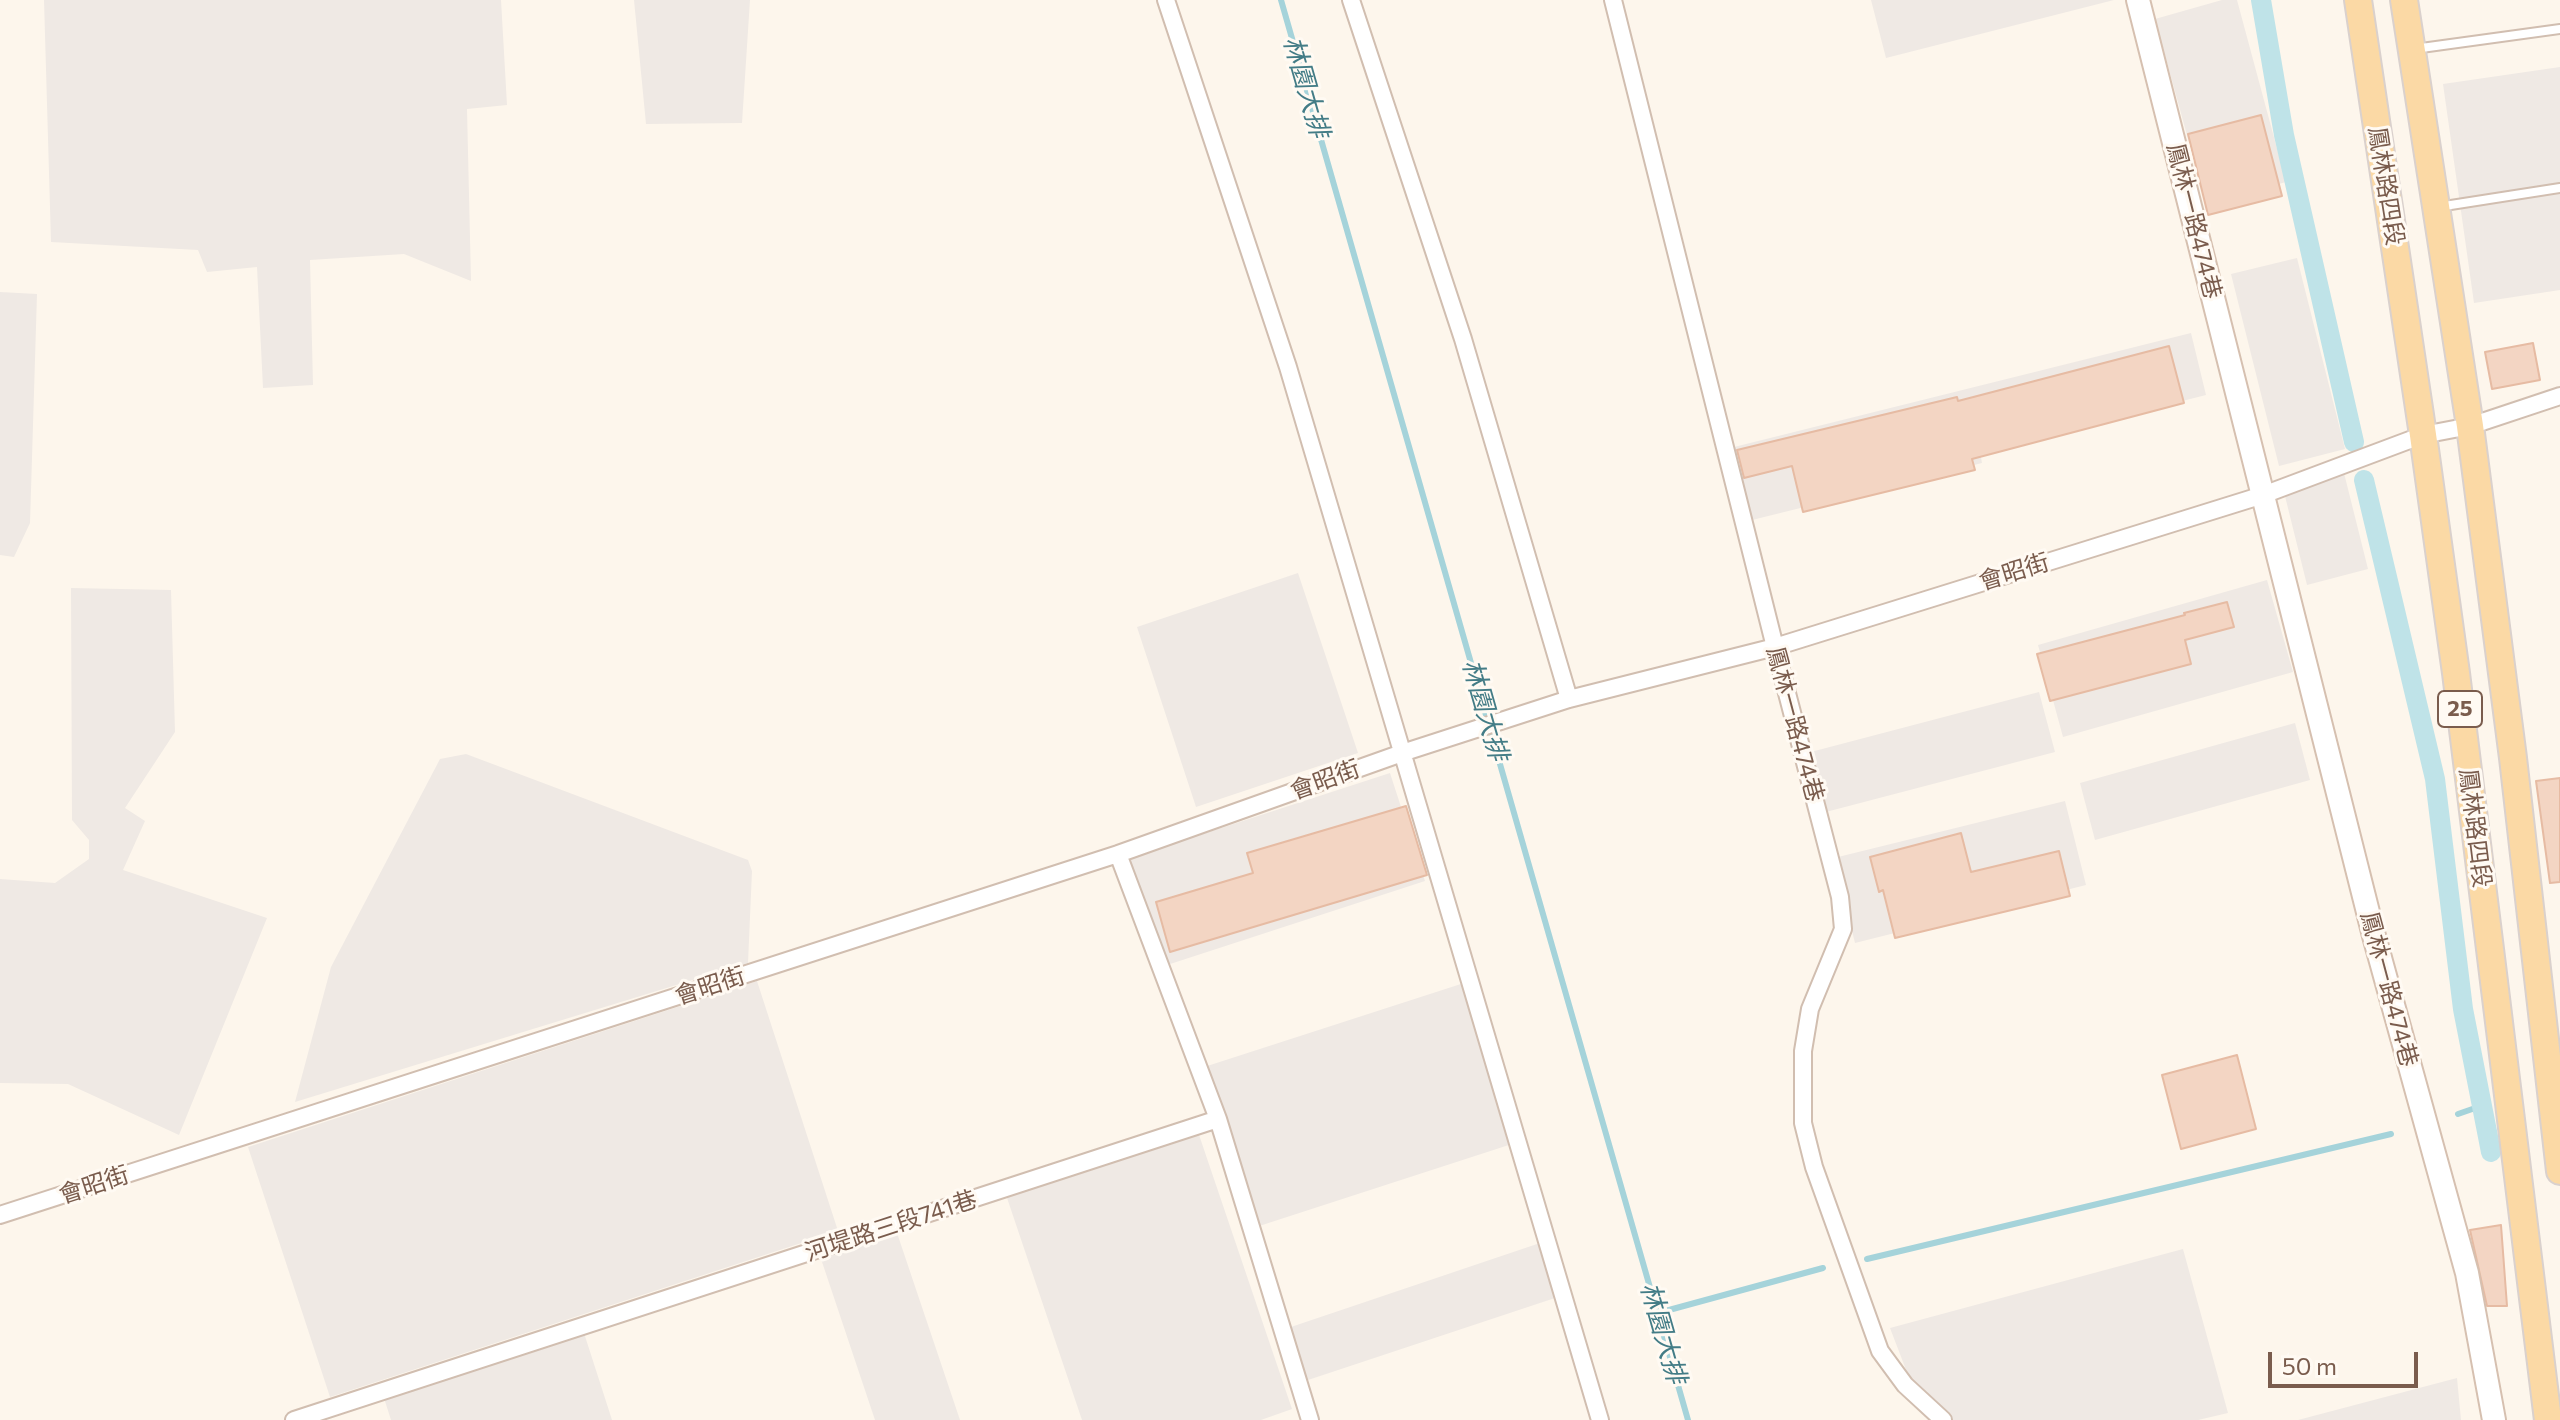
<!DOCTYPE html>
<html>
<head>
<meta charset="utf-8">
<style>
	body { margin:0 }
	#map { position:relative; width:2560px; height:1420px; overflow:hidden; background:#fdf6ec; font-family:Commissioner,sans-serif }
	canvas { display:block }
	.scale { position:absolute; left:2268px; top:1352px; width:150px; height:36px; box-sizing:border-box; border:4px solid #7a5c4d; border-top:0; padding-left:10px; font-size:24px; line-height:28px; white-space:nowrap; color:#7a5c4d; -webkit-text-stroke:6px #fffaf3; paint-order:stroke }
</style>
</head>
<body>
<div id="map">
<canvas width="2560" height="1420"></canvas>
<div class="scale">50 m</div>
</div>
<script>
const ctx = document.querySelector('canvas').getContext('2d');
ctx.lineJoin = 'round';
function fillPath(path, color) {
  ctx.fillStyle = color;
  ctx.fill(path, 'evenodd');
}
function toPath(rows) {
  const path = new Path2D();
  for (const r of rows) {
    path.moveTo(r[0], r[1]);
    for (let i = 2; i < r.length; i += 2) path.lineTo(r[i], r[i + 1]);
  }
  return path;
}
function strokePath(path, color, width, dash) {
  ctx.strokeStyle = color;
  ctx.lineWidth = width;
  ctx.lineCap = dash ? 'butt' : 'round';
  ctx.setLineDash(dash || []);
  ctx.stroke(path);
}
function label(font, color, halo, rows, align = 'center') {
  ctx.font = font + ' Commissioner,"Noto Sans TC",sans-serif';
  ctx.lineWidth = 6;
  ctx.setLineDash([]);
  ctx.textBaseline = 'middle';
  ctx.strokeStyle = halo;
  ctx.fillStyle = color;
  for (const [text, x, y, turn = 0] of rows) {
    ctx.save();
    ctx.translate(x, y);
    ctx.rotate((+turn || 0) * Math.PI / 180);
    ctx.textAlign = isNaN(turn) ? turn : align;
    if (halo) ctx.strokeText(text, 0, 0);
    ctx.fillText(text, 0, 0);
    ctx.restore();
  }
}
const industrial = toPath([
	[44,0,501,0,507,105,467,109,471,281,404,254,310,260,313,385,263,388,257,267,207,272,198,250,51,242],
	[634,0,750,0,742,123,646,124],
	[1871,0,2114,0,1886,58],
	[2222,0,2237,0,2286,182,2206,204,2155,19],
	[2560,67,2560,290,2474,303,2443,84],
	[2297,258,2345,449,2279,466,2231,274],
	[0,292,37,294,30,523,14,557,0,555],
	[2191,333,2206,395,1980,452,1982,463,1744,522,1726,449],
	[2344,473,2368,569,2307,585,2283,488],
	[1298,573,1358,753,1196,807,1137,627],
	[2267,580,2293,672,2063,737,2038,645],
	[71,588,171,590,175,732,125,808,145,821,123,870,267,918,179,1135,68,1084,0,1083,0,879,55,883,89,859,89,840,72,820],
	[2039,692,2055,752,1822,813,1807,753],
	[2295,723,2310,780,2095,840,2080,783],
	[466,754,748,860,752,871,748,963,295,1102,331,967,440,759],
	[1390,773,1425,881,1164,966,1129,858],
	[2065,801,2086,885,1855,943,1834,858],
	[757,981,838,1231,330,1397,248,1147],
	[1464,983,1515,1143,1250,1229,1198,1069],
	[1196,1126,1292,1409,1261,1420,1082,1420,1005,1192],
	[895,1227,960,1420,875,1420,819,1253],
	[1540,1243,1558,1297,1305,1381,1288,1328],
	[2183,1249,2228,1413,2198,1420,1950,1420,1913,1388,1890,1328],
	[584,1333,612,1420,391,1420,384,1398],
	[2457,1378,2461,1420,2298,1420]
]);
const stream = toPath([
	[1281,0,1688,1420],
	[2458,1114,2481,1106],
	[1867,1259,2391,1134],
	[1658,1313,1823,1268]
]);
const canal = toPath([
	[2261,0,2284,135,2354,442],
	[2364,480,2435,779,2463,1009,2491,1152]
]);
const building = toPath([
	[2261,115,2282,196,2208,215,2188,134,2261,115],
	[2533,343,2540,380,2492,389,2485,352,2533,343],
	[2169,346,2184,403,1972,459,1975,470,1803,512,1792,466,1744,478,1737,450,1957,397,1958,401,2169,346],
	[2227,602,2234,627,2185,640,2191,664,2050,701,2037,654,2185,615,2184,613,2227,602],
	[2560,778,2560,882,2550,883,2536,781,2560,778],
	[1406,806,1427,875,1170,952,1156,902,1253,873,1247,853,1406,806],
	[1961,833,1971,872,2059,851,2070,896,1895,938,1883,890,1879,892,1870,857,1961,833],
	[2237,1055,2256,1129,2181,1149,2162,1075,2237,1055],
	[2501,1225,2507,1306,2487,1306,2470,1230,2501,1225]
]);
const lane = toPath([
	[2414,49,2560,29],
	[2438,207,2560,188]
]);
const street = toPath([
	[1166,0,1288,367,1600,1420],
	[1351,0,1463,339,1569,699],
	[1613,0,1775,647,1840,897,1843,929,1810,1009,1803,1051,1803,1123,1814,1167,1880,1351,1905,1385,1943,1420],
	[1218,1119,1310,1420],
	[0,1215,1118,854,1402,753,1569,699,1775,647,2263,495,2423,435,2470,426,2560,396],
	[294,1420,1218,1119,1118,854]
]);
const secondary = toPath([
	[2138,0,2374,936,2467,1273,2494,1420]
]);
const primary = toPath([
	[2358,0,2423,435,2456,673,2548,1420],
	[2404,0,2470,426,2513,758,2560,1171]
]);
const shields = [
	[2460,709,44]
];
const shieldNames = [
	["25",2460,709]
];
const streetNames = [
	["鳳林路四段",2386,186,81],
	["鳳林一路474巷",2194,221,76],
	["會昭街",2014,572,-17],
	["鳳林一路474巷",1795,724,75],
	["會昭街",1325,780,-20],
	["鳳林路四段",2475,828,83],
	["會昭街",710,986,-18],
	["鳳林一路474巷",2389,989,75],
	["會昭街",94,1185,-18],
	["河堤路三段741巷",891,1226,-18]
];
const waterNames = [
	["林園大排",1306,87,74],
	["林園大排",1485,710,74],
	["林園大排",1663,1333,74]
];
fillPath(industrial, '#efe9e4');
strokePath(stream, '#a5d3da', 6);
strokePath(canal, '#bfe3e8', 20);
fillPath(building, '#f3d5c3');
strokePath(building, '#e6bba3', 2);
strokePath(lane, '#d1beb0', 12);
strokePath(street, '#d1beb0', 20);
strokePath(secondary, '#d6c0b0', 26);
strokePath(primary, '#dad1cd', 30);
strokePath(lane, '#fff', 8);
strokePath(street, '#fff', 16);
strokePath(secondary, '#fff', 22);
strokePath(primary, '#fbd9a5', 26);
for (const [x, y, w] of shields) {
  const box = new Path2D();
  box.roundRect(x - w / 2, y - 18, w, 36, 6);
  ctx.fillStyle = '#fffaf3';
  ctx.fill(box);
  strokePath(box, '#7a5c4d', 2);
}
label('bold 22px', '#7a5c4d', null, shieldNames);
label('24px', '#7a5c4d', '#fffaf3', streetNames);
label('italic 26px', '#437c86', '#fffaf3', waterNames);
</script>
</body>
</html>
